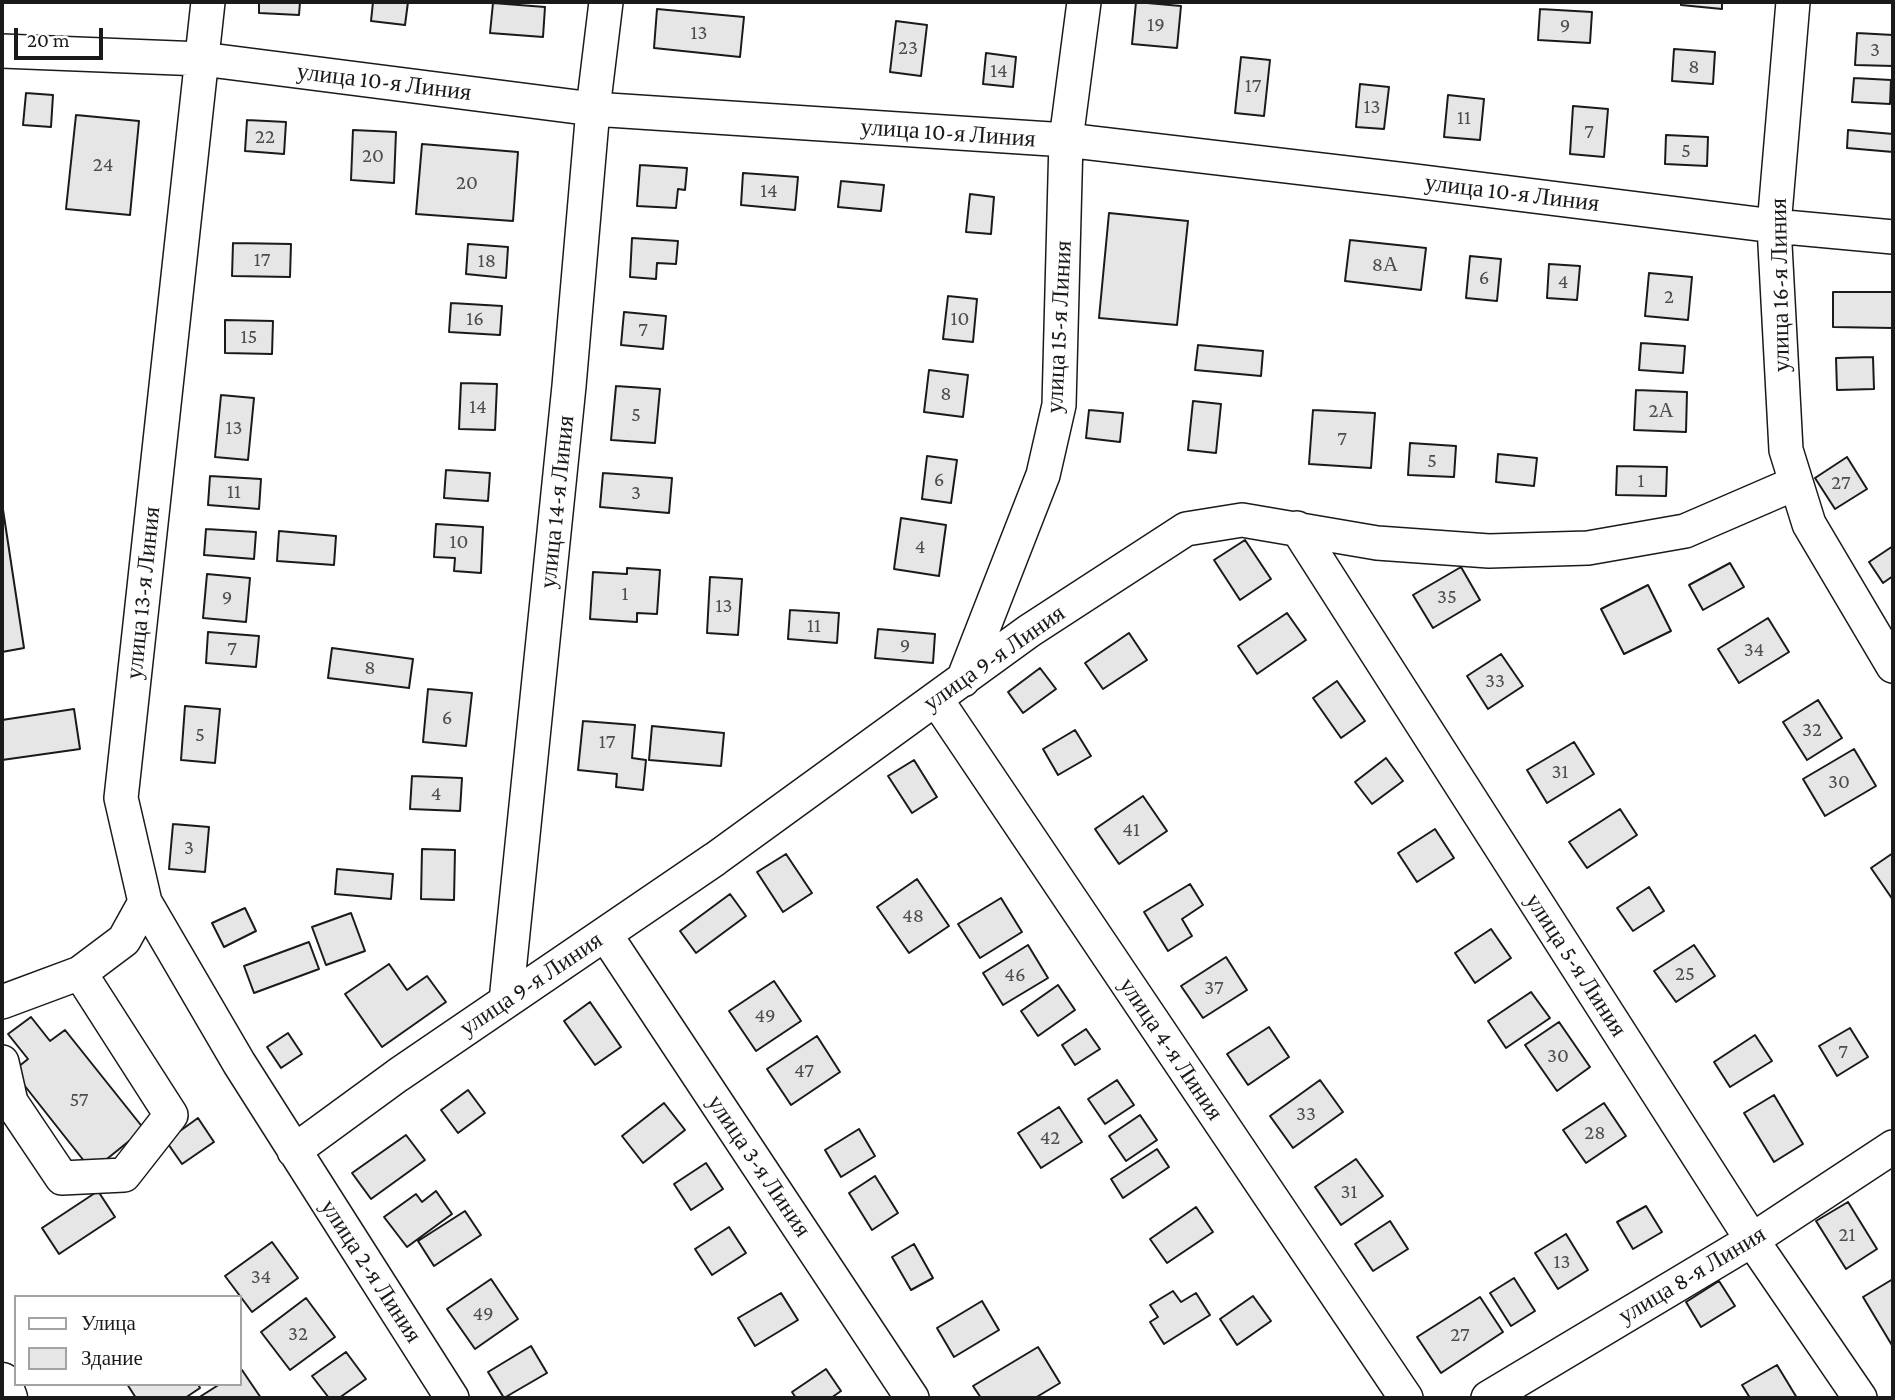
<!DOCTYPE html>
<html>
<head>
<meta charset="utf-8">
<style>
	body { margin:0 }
	#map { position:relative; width:1895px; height:1400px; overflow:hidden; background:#fff; font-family:"Crimson Pro",serif }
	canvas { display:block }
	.frame { position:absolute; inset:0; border:4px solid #1a1a1a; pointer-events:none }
	.legend { position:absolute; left:14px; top:1295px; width:228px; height:91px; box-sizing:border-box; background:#fff; border:2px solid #a3a3a3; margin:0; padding:9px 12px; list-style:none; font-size:21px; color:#1a1a1a }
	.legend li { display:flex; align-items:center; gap:14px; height:35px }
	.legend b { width:35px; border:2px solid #a3a3a3 }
	.scale { position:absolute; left:14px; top:28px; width:89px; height:32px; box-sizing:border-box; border:4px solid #1a1a1a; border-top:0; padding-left:9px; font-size:21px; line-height:24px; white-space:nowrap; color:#1a1a1a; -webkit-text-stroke:5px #fff; paint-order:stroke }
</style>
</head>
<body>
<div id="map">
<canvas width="1895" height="1400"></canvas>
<div class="frame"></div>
<ul class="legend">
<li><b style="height:9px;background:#fff"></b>Улица</li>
<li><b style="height:19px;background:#e6e6e6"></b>Здание</li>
</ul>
<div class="scale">20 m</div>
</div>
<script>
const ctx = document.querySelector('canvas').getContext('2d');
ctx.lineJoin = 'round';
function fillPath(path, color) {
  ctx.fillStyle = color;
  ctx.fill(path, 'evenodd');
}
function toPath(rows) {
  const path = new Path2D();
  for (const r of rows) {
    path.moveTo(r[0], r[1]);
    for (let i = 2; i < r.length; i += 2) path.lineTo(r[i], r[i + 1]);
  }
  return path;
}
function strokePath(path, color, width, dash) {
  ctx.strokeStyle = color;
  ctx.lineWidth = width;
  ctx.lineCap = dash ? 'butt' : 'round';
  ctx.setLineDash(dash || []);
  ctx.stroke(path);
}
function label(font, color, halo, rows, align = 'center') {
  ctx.font = font + ' "Crimson Pro",serif';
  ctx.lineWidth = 5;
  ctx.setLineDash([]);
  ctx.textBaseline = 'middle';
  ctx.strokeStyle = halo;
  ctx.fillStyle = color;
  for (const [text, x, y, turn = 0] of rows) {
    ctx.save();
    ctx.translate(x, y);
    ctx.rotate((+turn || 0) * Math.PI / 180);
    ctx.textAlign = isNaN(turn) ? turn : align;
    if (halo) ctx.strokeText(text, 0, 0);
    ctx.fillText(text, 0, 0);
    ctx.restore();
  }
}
const building = toPath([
	[259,2,300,2,299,15,259,13,259,2],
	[373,2,408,2,405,25,371,21,373,2],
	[1136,2,1181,6,1177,48,1132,44,1136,2],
	[1681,2,1722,2,1722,9,1681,5,1681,2],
	[493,3,545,7,543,37,490,33,493,3],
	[657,9,744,17,740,57,654,48,657,9],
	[1540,9,1592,12,1590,43,1538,40,1540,9],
	[896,21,927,25,921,76,890,72,896,21],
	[1857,33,1893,35,1893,66,1855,65,1857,33],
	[1674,49,1715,52,1713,84,1672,81,1674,49],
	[986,53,1016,57,1013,87,983,84,986,53],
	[1241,57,1270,60,1264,116,1235,113,1241,57],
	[1854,78,1891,80,1890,104,1852,102,1854,78],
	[1360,84,1389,87,1384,129,1356,127,1360,84],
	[26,93,53,95,51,127,23,125,26,93],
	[1448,95,1484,99,1480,140,1444,137,1448,95],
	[1573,106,1608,109,1604,157,1570,154,1573,106],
	[76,115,139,121,130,215,66,209,76,115],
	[247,120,286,122,284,154,245,151,247,120],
	[353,130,396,132,394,183,351,180,353,130],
	[1848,130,1893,134,1893,152,1847,148,1848,130],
	[1666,135,1708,137,1707,166,1665,164,1666,135],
	[422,144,518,152,513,221,416,214,422,144],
	[640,165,687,168,685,190,678,189,676,208,637,206,640,165],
	[743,173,798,177,795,210,741,205,743,173],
	[841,181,884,185,881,211,838,207,841,181],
	[970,194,994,197,991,234,966,232,970,194],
	[1109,213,1188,221,1177,325,1099,318,1109,213],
	[632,238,678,241,676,264,657,263,656,279,630,277,632,238],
	[1350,240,1426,248,1421,290,1345,281,1350,240],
	[233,243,291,244,290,277,232,276,233,243],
	[468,244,508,247,506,278,466,274,468,244],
	[1470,256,1501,259,1497,301,1466,298,1470,256],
	[1549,264,1580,266,1577,300,1547,298,1549,264],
	[1649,273,1692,277,1688,320,1645,316,1649,273],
	[1833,292,1893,292,1893,328,1833,327,1833,292],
	[948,296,977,299,973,342,943,339,948,296],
	[451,303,502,306,500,335,449,332,451,303],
	[624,312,666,316,663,349,621,345,624,312],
	[225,320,273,321,272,354,225,353,225,320],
	[1641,343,1685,346,1683,373,1639,370,1641,343],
	[1198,345,1263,351,1261,376,1195,370,1198,345],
	[1873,357,1874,389,1837,390,1836,358,1873,357],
	[929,370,968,375,963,417,924,412,929,370],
	[461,383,497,384,495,430,459,429,461,383],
	[616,386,660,389,655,443,611,440,616,386],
	[1636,390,1687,392,1686,432,1634,430,1636,390],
	[221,395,254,398,248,460,215,457,221,395],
	[1193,401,1221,404,1216,453,1188,450,1193,401],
	[1089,410,1123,413,1120,442,1086,438,1089,410],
	[1313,410,1375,413,1371,468,1309,464,1313,410],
	[1410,443,1456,446,1454,477,1408,475,1410,443],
	[1498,454,1537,458,1534,486,1496,482,1498,454],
	[927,456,957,460,951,503,922,499,927,456],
	[1847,457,1867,489,1835,509,1815,478,1847,457],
	[1617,466,1667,467,1666,496,1616,495,1617,466],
	[446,470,490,473,488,501,444,498,446,470],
	[603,473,672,478,669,513,600,507,603,473],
	[210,476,261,479,259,509,208,505,210,476],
	[2,503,24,648,2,652,2,503],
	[901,518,946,525,939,576,894,569,901,518],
	[436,524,483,527,481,573,454,571,455,558,434,557,436,524],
	[206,529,256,532,254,559,204,555,206,529],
	[279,531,336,536,334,565,277,561,279,531],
	[1245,540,1271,579,1240,600,1214,560,1245,540],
	[1893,546,1893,576,1883,583,1869,562,1893,546],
	[1730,563,1744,587,1703,610,1689,585,1730,563],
	[1461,567,1480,600,1433,628,1413,595,1461,567],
	[627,568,660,570,657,614,637,613,637,622,590,619,593,572,627,574,627,568],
	[207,574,250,578,246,622,203,618,207,574],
	[710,577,742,579,738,635,707,633,710,577],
	[1648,585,1671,631,1624,654,1601,609,1648,585],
	[790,610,839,613,837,643,788,639,790,610],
	[1287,613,1306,640,1257,674,1238,646,1287,613],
	[1768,618,1789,652,1739,683,1718,649,1768,618],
	[878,629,935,634,933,663,875,658,878,629],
	[208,632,259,636,256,667,206,663,208,632],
	[1129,633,1147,660,1103,689,1085,663,1129,633],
	[332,648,413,659,409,688,328,678,332,648],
	[1501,654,1523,686,1488,709,1467,676,1501,654],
	[1040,668,1056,689,1023,713,1008,692,1040,668],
	[1337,681,1365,721,1341,738,1313,698,1337,681],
	[428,689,472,693,466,746,423,742,428,689],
	[1818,700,1842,738,1807,760,1783,722,1818,700],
	[185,706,220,709,215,763,181,760,185,706],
	[74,709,80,749,2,760,2,720,74,709],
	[583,721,635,725,632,758,646,760,643,790,616,787,617,774,578,770,583,721],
	[652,726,724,733,721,766,649,760,652,726],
	[1075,730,1091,756,1058,775,1043,749,1075,730],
	[1574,742,1594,774,1547,803,1527,770,1574,742],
	[1854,749,1876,786,1825,816,1803,779,1854,749],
	[1386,758,1403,781,1372,804,1355,782,1386,758],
	[914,760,937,797,912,813,888,776,914,760],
	[412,776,462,778,460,811,410,809,412,776],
	[1143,796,1167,831,1119,864,1095,829,1143,796],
	[1620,809,1637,835,1587,868,1569,842,1620,809],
	[173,824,209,827,205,872,169,869,173,824],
	[1435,829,1454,858,1417,882,1398,853,1435,829],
	[422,849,455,850,454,900,421,899,422,849],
	[1893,853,1893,900,1871,868,1893,853],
	[786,854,812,893,783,912,757,872,786,854],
	[337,869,393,874,391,899,335,894,337,869],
	[917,879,949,926,909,953,877,907,917,879],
	[1190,884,1203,905,1182,919,1192,936,1168,951,1144,912,1190,884],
	[1649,887,1664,911,1633,931,1617,908,1649,887],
	[730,894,746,916,696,953,680,931,730,894],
	[1001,898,1022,932,980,958,958,924,1001,898],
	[245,908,256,931,224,947,212,923,245,908],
	[351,913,365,951,326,965,312,927,351,913],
	[1491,929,1511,958,1475,983,1455,953,1491,929],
	[309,942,319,969,254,993,244,966,309,942],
	[1028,945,1048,978,1003,1005,983,973,1028,945],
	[1694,945,1715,976,1676,1002,1654,971,1694,945],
	[1226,957,1247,990,1203,1018,1181,986,1226,957],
	[389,964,407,990,427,976,446,1002,382,1047,345,994,389,964],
	[774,981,801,1021,756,1051,729,1011,774,981],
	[1058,985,1075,1010,1038,1036,1021,1011,1058,985],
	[1531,992,1550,1018,1506,1048,1488,1021,1531,992],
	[590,1002,621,1047,595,1065,564,1021,590,1002],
	[31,1017,50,1041,65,1030,144,1129,92,1171,13,1071,28,1059,8,1034,31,1017],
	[1559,1022,1590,1067,1557,1091,1525,1045,1559,1022],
	[1269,1027,1289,1057,1248,1085,1227,1054,1269,1027],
	[1850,1028,1868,1057,1837,1076,1819,1046,1850,1028],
	[1086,1029,1100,1049,1075,1065,1062,1045,1086,1029],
	[288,1033,302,1054,281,1068,267,1047,288,1033],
	[1755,1035,1772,1061,1730,1087,1714,1062,1755,1035],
	[817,1036,840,1072,791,1105,767,1069,817,1036],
	[1117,1080,1134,1105,1105,1124,1088,1099,1117,1080],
	[1320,1080,1343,1112,1293,1148,1270,1116,1320,1080],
	[468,1090,485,1113,458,1133,441,1110,468,1090],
	[1774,1095,1803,1144,1774,1162,1744,1113,1774,1095],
	[664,1103,685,1130,643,1163,622,1136,664,1103],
	[1604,1103,1626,1136,1586,1163,1563,1130,1604,1103],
	[1059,1107,1082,1142,1041,1168,1018,1133,1059,1107],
	[1140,1115,1157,1140,1126,1161,1109,1136,1140,1115],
	[198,1118,214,1142,182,1164,166,1141,198,1118],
	[859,1129,875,1156,841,1177,825,1150,859,1129],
	[406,1135,425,1160,371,1199,352,1173,406,1135],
	[1157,1149,1169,1167,1123,1198,1111,1179,1157,1149],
	[1356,1159,1383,1196,1341,1225,1315,1187,1356,1159],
	[706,1163,723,1189,691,1210,674,1184,706,1163],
	[875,1176,898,1213,872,1230,849,1193,875,1176],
	[98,1191,115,1217,59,1254,42,1228,98,1191],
	[436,1191,452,1214,407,1247,384,1217,416,1194,422,1202,436,1191],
	[1848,1202,1877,1249,1846,1269,1816,1221,1848,1202],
	[1646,1206,1662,1232,1633,1249,1617,1222,1646,1206],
	[1196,1207,1213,1232,1167,1263,1150,1239,1196,1207],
	[465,1211,481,1235,434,1266,418,1241,465,1211],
	[1390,1221,1408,1249,1373,1271,1355,1244,1390,1221],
	[729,1227,746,1253,712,1275,695,1249,729,1227],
	[1566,1234,1588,1270,1558,1289,1535,1253,1566,1234],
	[272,1242,298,1278,252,1312,225,1276,272,1242],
	[914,1244,933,1278,911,1290,892,1257,914,1244],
	[1514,1278,1535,1311,1511,1326,1490,1293,1514,1278],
	[491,1279,518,1319,475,1349,447,1309,491,1279],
	[1893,1279,1893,1347,1863,1297,1893,1279],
	[1719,1281,1735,1306,1701,1327,1686,1302,1719,1281],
	[1173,1291,1181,1302,1196,1293,1210,1315,1164,1344,1150,1322,1158,1317,1150,1305,1173,1291],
	[781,1293,798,1320,755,1346,738,1318,781,1293],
	[1253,1296,1271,1321,1237,1345,1220,1319,1253,1296],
	[1480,1297,1503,1332,1441,1373,1417,1337,1480,1297],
	[306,1298,335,1337,290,1370,261,1332,306,1298],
	[982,1301,999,1330,954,1357,937,1328,982,1301],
	[531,1346,547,1373,504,1398,488,1372,531,1346],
	[1038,1347,1060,1383,1035,1398,981,1398,973,1386,1038,1347],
	[346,1352,366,1379,339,1398,329,1398,312,1376,346,1352],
	[1777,1365,1797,1398,1750,1398,1742,1385,1777,1365],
	[826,1369,841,1391,831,1398,796,1398,792,1392,826,1369],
	[242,1370,261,1398,198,1398,220,1384,240,1384,240,1372,242,1370],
	[127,1384,198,1384,200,1388,185,1398,136,1398,127,1384]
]);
const minor = toPath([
	[208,2,121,798,145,902,239,1063,452,1398],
	[1793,2,1774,226,1786,450,1809,524,1893,666],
	[2,51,202,59,593,109,1066,140,1406,180,1774,226,1893,237],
	[1297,528,1752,1240,1860,1398],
	[963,680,1043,475,1059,405,1066,140,1084,2],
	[936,699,1406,1398],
	[605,934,912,1398],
	[506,1001,569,386,593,109,606,2],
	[2,1002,80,973,124,940,145,902],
	[2,1062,11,1102,62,1178,124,1175,171,1115,80,973],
	[294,1151,398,1075,715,859,1029,631,1186,529,1242,520,1377,543,1489,551,1588,548,1685,531,1796,483],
	[1488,1398,1752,1240,1893,1147]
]);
const major = toPath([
	[2,1382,8,1398]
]);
const numberNames = [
	["19",1156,25],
	["9",1565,26],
	["13",699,33],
	["23",908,48],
	["3",1875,50],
	["8",1694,67],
	["14",999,71],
	["17",1253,86],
	["13",1372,107],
	["11",1464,118],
	["7",1589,132],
	["22",265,137],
	["5",1686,151],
	["20",373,156],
	["24",103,165],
	["20",467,183],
	["14",769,191],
	["17",262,260],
	["18",487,261],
	["8А",1385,265],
	["6",1484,278],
	["4",1563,282],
	["2",1669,297],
	["16",475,319],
	["10",960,319],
	["7",643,330],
	["15",249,337],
	["8",946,394],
	["14",478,407],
	["2А",1661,411],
	["5",636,415],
	["13",234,428],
	["7",1342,439],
	["5",1432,461],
	["6",939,480],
	["1",1641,481],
	["27",1841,483],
	["11",234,492],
	["3",636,493],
	["10",459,542],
	["4",920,547],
	["1",625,594],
	["35",1447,597],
	["9",227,598],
	["13",724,606],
	["11",814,626],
	["9",905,646],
	["7",232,649],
	["34",1754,650],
	["8",370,668],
	["33",1495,681],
	["6",447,718],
	["32",1812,730],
	["5",200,735],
	["17",607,742],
	["31",1560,772],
	["30",1839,782],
	["4",436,794],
	["41",1131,830],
	["3",189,848],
	["48",913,916],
	["25",1685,974],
	["46",1015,975],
	["37",1214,988],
	["49",765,1016],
	["7",1843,1052],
	["30",1558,1056],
	["47",804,1071],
	["57",79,1100],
	["33",1306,1114],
	["28",1595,1133],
	["42",1050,1138],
	["31",1349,1192],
	["21",1847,1235],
	["13",1562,1262],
	["34",261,1277],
	["49",483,1314],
	["32",298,1334],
	["27",1460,1335]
];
const streetNames = [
	["улица 10-я Линия",384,82,7],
	["улица 10-я Линия",948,133,4],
	["улица 10-я Линия",1512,193,7],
	["улица 16-я Линия",1780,285,-91],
	["улица 15-я Линия",1059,327,-87],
	["улица 14-я Линия",557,502,-84],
	["улица 13-я Линия",143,593,-84],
	["улица 9-я Линия",994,658,-35],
	["улица 5-я Линия",1576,965,57],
	["улица 9-я Линия",531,984,-34],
	["улица 4-я Линия",1171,1049,56],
	["улица 3-я Линия",759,1166,56],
	["улица 2-я Линия",371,1271,57],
	["улица 8-я Линия",1692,1275,-31]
];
fillPath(building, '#e6e6e6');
strokePath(building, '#1a1a1a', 2);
strokePath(minor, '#1a1a1a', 36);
strokePath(major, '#1a1a1a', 41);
strokePath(minor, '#fff', 33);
strokePath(major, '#fff', 38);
label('21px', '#4d4d4d', null, numberNames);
label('24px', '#1a1a1a', '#fff', streetNames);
</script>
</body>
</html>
